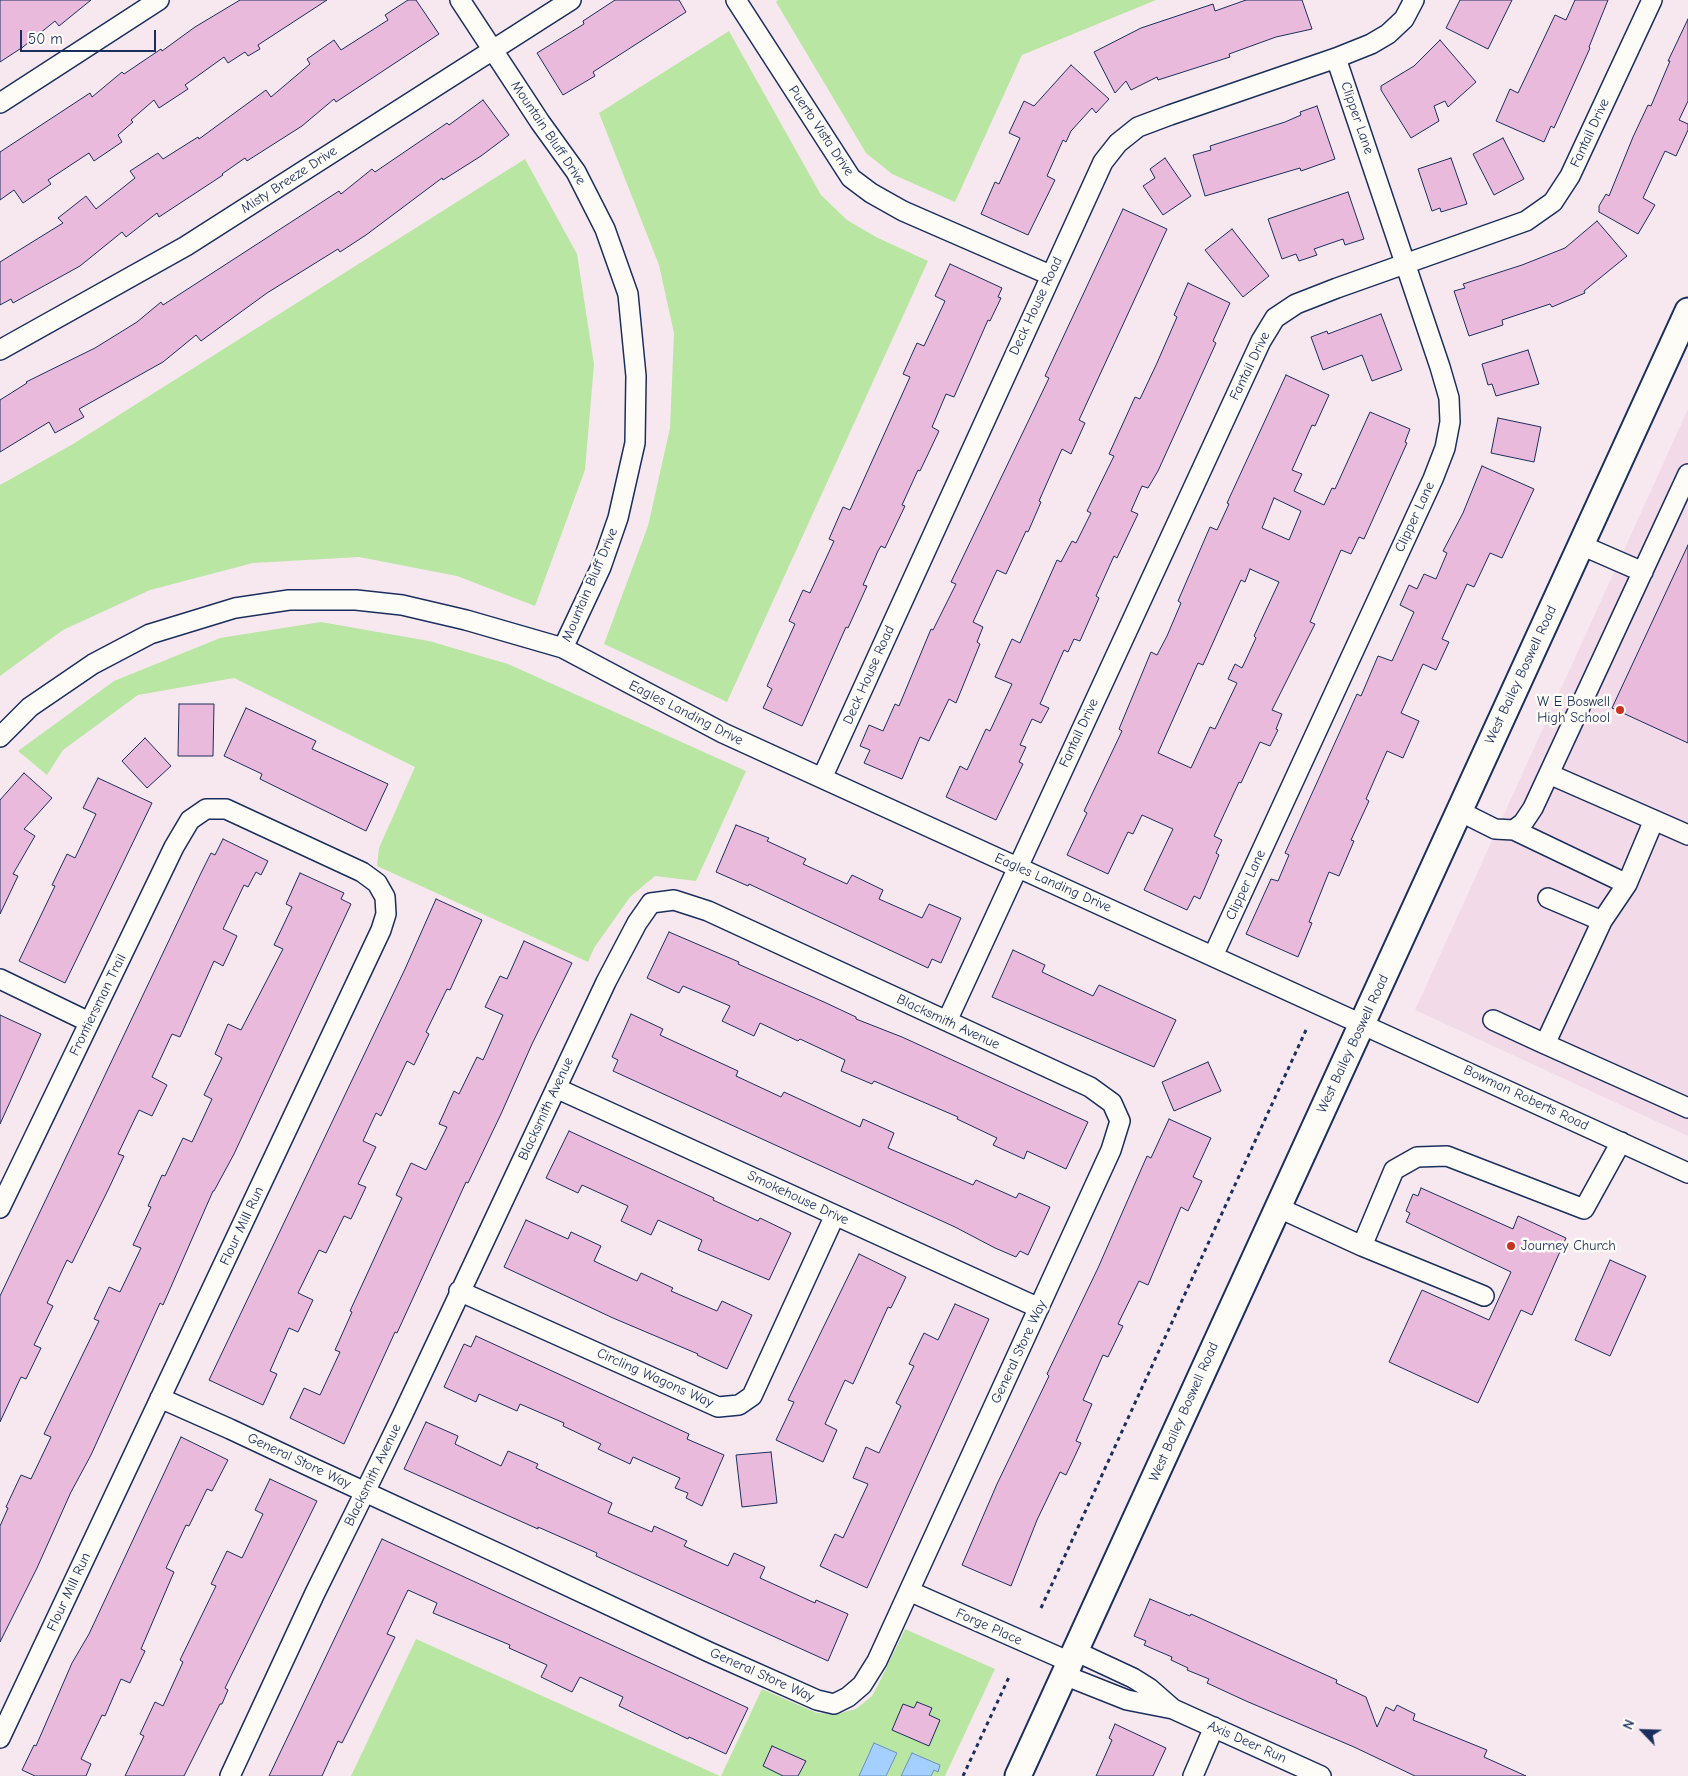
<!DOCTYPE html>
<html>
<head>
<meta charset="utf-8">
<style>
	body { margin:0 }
	#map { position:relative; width:1688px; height:1776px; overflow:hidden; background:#f7e8ef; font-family:"Comic Neue",sans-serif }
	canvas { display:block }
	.north { position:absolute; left:1618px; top:1706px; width:50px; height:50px; -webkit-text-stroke:4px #fdfcf7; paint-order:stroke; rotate:294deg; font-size:14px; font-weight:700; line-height:20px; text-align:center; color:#1b2f5e }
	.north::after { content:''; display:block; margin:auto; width:18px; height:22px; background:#1b2f5e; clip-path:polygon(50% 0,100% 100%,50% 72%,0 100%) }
	.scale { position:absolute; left:20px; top:30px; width:136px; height:22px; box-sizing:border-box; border:2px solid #1b2f5e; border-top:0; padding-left:6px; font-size:15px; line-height:18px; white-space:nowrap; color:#1b2f5e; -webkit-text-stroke:4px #fdfcf7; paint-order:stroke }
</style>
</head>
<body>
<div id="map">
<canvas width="1688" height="1776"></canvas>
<div class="north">N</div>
<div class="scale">50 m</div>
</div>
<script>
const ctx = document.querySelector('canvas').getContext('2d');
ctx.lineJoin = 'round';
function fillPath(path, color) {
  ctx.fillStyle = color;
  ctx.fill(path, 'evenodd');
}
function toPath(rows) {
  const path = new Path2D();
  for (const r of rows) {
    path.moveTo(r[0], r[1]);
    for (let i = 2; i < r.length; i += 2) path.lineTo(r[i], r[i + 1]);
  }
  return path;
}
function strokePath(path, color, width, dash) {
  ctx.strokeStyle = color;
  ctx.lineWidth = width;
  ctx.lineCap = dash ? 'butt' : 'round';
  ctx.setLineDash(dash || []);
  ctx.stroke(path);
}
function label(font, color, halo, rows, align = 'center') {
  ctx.font = font + ' "Comic Neue",sans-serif';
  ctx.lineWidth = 5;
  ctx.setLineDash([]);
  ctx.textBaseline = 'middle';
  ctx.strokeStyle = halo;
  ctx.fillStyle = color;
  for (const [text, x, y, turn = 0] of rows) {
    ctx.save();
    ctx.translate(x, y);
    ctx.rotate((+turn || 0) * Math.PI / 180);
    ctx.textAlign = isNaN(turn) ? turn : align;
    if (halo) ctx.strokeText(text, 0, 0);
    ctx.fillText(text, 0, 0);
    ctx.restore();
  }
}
const built = toPath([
	[1688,409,1688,1136,1415,1010]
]);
const green = toPath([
	[778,0,1156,0,1022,55,955,202,892,174,866,153,776,2],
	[729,31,821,195,847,220,876,237,928,261,727,702,604,644,648,526,670,428,674,333,659,265,599,113],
	[525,159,577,254,594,364,585,470,535,606,457,576,359,557,253,563,150,590,63,630,0,676,0,485,73,444],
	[321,622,429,641,508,664,746,771,696,881,655,876,630,897,594,948,588,962,377,866,379,848,415,767,234,678,138,695,63,750,47,775,18,751,114,681,220,638],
	[905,1629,995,1669,945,1776,721,1776,762,1689,817,1713,836,1714,856,1709,872,1696,878,1685],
	[416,1639,720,1776,351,1776]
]);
const water = toPath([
	[874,1743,897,1753,886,1776,859,1776,874,1743],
	[912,1753,940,1765,938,1772,934,1770,931,1776,901,1776,912,1753]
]);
const building = toPath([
	[0,0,91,0,59,26,55,21,23,47,0,62,0,0],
	[240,0,327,0,258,45,260,49,248,56,245,52,228,63,224,57,185,85,188,89,159,108,154,100,131,120,133,122,118,135,122,142,94,161,89,153,48,180,51,184,23,203,14,190,0,200,0,152,90,93,92,97,122,72,124,74,161,49,162,51,195,27,240,0],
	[408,0,416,0,439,34,336,102,334,99,302,126,247,161,245,158,222,174,223,175,159,217,157,213,126,237,122,232,80,266,13,303,11,299,0,305,0,262,63,223,58,218,86,196,96,209,135,178,130,171,158,153,163,159,198,137,199,139,266,90,271,97,310,64,307,59,334,40,341,50,388,20,385,15,408,0],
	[615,0,679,0,686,12,593,72,595,76,563,95,537,53,584,24,583,21,615,0],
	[1246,0,1302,0,1312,29,1276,37,1229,54,1230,57,1158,80,1157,77,1131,90,1126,81,1115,93,1094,52,1141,28,1213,4,1215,11,1246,0],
	[1460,0,1512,0,1488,49,1446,28,1460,0],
	[1575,0,1608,0,1589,47,1590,48,1554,128,1551,126,1544,142,1496,121,1510,89,1518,93,1555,15,1566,20,1575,0],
	[1688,19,1688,101,1679,120,1688,124,1688,130,1676,156,1665,151,1643,198,1655,205,1638,234,1599,212,1599,206,1606,194,1609,196,1633,137,1648,105,1651,106,1670,61,1668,61,1688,19],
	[1440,40,1476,82,1448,107,1445,101,1434,106,1439,121,1411,138,1381,90,1381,86,1414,66,1440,40],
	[1071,65,1109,99,1096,113,1092,108,1071,131,1066,142,1063,140,1047,176,1055,180,1028,235,981,214,995,182,999,184,1020,138,1009,133,1024,101,1034,106,1071,65],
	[483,100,509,135,481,156,443,180,442,178,366,235,340,252,338,249,267,293,201,341,196,335,163,362,79,409,84,417,55,433,49,422,0,452,0,400,27,383,26,382,95,348,137,322,161,302,163,305,339,191,341,194,372,169,375,172,447,123,449,125,483,100],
	[1317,106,1335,159,1301,171,1300,168,1205,196,1193,155,1211,150,1210,146,1285,122,1301,115,1300,112,1317,106],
	[1503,138,1524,179,1494,195,1473,154,1503,138],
	[1165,158,1191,196,1163,215,1143,186,1155,178,1150,169,1165,158],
	[1451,158,1467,204,1441,212,1440,208,1432,211,1418,169,1451,158],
	[1348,192,1364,239,1345,245,1343,239,1314,249,1317,255,1299,261,1296,254,1282,259,1268,219,1348,192],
	[1123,209,1167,229,1079,420,1085,423,1071,454,1062,449,1039,501,1041,502,1028,532,1026,531,1006,574,997,570,973,622,983,627,977,642,980,644,956,703,949,699,929,741,920,737,902,779,864,763,870,750,860,746,869,725,883,731,895,704,899,706,931,629,933,630,956,584,951,582,1049,378,1045,376,1123,209],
	[1597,221,1627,256,1584,291,1585,293,1552,307,1550,304,1502,320,1503,325,1469,336,1454,291,1465,288,1463,284,1522,265,1565,248,1597,221],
	[1232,229,1269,276,1243,297,1205,250,1232,229],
	[950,264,1002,288,998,297,1001,298,990,321,988,320,954,397,946,394,932,427,939,431,920,471,918,470,902,505,905,506,885,548,881,546,878,551,863,585,867,586,848,628,846,627,802,726,763,708,772,689,767,686,795,624,789,621,803,590,810,593,834,541,829,539,843,507,850,510,910,377,903,374,917,343,924,346,945,301,935,296,950,264],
	[1188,283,1230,303,1213,341,1216,343,1158,471,1148,488,1142,486,1131,511,1138,514,1117,558,1114,556,1096,596,1099,598,1080,641,1074,639,1068,652,1064,650,1040,704,1049,708,1041,723,1032,719,1020,745,1026,747,1019,762,1023,764,996,820,946,797,960,766,967,770,986,729,990,731,1012,684,995,677,1012,639,1020,643,1057,560,1061,562,1072,541,1076,543,1091,513,1087,511,1114,456,1109,454,1135,397,1140,399,1157,363,1177,317,1174,315,1188,283],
	[1381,314,1402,370,1372,381,1362,355,1323,370,1311,337,1327,331,1328,334,1381,314],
	[1528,350,1539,384,1496,396,1492,384,1488,385,1482,364,1528,350],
	[1286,375,1329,395,1315,426,1312,425,1292,470,1302,474,1294,491,1324,505,1332,488,1335,489,1370,412,1410,429,1405,442,1407,443,1364,539,1359,537,1351,554,1341,550,1310,622,1315,624,1272,710,1282,714,1276,729,1278,730,1270,746,1260,742,1241,783,1239,782,1214,836,1222,840,1216,853,1219,855,1200,899,1194,896,1187,910,1144,890,1173,829,1142,815,1133,834,1128,832,1108,874,1067,855,1087,813,1084,811,1122,731,1119,729,1151,652,1157,655,1167,636,1181,603,1178,601,1210,527,1217,530,1229,504,1227,503,1286,375],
	[1274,498,1301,511,1289,540,1262,528,1274,498],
	[1250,569,1279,582,1254,636,1256,638,1242,668,1235,664,1228,679,1237,683,1215,729,1210,727,1191,768,1158,753,1198,663,1203,665,1241,580,1245,582,1250,569],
	[1498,418,1541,427,1534,462,1491,453,1498,418],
	[1482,466,1534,489,1502,558,1490,553,1474,587,1467,584,1442,639,1449,642,1436,670,1423,664,1401,713,1419,721,1403,758,1387,751,1366,799,1369,801,1351,840,1354,841,1339,876,1329,872,1309,922,1312,923,1298,957,1246,934,1271,879,1278,881,1289,855,1285,853,1357,694,1361,696,1378,656,1392,661,1414,612,1400,605,1409,585,1417,589,1424,574,1436,579,1447,553,1443,551,1463,513,1482,466],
	[1688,545,1688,743,1612,708,1688,545],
	[179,704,214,704,213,756,178,756,179,704],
	[246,708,316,741,312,749,388,784,366,831,260,779,262,774,224,756,246,708],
	[145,738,171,766,147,788,122,761,145,738],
	[24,773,52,798,24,829,35,836,13,874,18,876,0,914,0,800,24,773],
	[98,778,152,803,65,983,19,961,55,886,52,885,67,854,75,858,96,814,83,808,98,778],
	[736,825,769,838,767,841,806,859,803,864,847,884,852,875,883,890,879,899,922,918,929,904,961,918,941,963,932,959,928,968,749,884,748,886,716,872,736,825],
	[223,839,268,861,261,875,256,872,248,887,244,885,223,929,237,936,223,966,214,961,180,1037,172,1034,152,1077,167,1085,152,1116,139,1110,118,1154,124,1156,109,1188,72,1263,67,1260,47,1303,53,1306,34,1345,41,1348,26,1379,21,1377,0,1422,0,1296,201,873,211,853,215,855,223,839],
	[300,873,344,893,341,899,351,904,234,1154,214,1191,213,1191,163,1305,160,1303,91,1455,71,1492,37,1568,0,1642,0,1526,8,1508,6,1507,21,1475,31,1479,51,1437,44,1434,99,1321,94,1319,109,1287,120,1292,141,1248,133,1245,151,1207,148,1206,162,1175,165,1176,183,1138,192,1142,212,1099,204,1095,222,1058,215,1054,228,1024,241,1030,283,949,274,945,292,907,286,904,300,873],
	[436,899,482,920,450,990,447,989,426,1032,429,1034,414,1065,407,1061,381,1116,376,1113,363,1141,376,1147,358,1184,366,1187,351,1219,344,1216,326,1253,319,1250,298,1293,313,1300,298,1332,289,1328,270,1371,277,1374,263,1405,209,1380,405,969,436,899],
	[669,932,739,962,738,964,824,1002,856,1017,856,1019,902,1037,1088,1122,1066,1169,1027,1151,1024,1159,993,1145,997,1138,957,1119,958,1117,874,1081,872,1084,841,1071,845,1060,800,1039,798,1041,760,1023,754,1036,722,1021,730,1006,683,986,679,993,647,978,669,932],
	[524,941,572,963,532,1044,501,1114,468,1183,466,1182,397,1333,395,1332,344,1444,290,1418,304,1388,320,1395,340,1352,335,1350,352,1312,350,1311,402,1198,396,1195,411,1163,426,1170,447,1127,439,1124,454,1091,459,1094,477,1057,483,1060,503,1015,485,1007,500,976,507,979,524,941],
	[1013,950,1045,965,1042,972,1093,996,1099,985,1176,1020,1154,1067,992,997,1013,950],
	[631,1014,663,1029,660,1035,738,1071,736,1076,781,1097,784,1092,860,1127,863,1119,894,1133,888,1148,973,1185,976,1180,1016,1198,1019,1193,1050,1207,1028,1255,1020,1251,1016,1257,995,1248,955,1227,613,1071,618,1060,612,1057,631,1014],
	[0,1015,41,1034,0,1124,0,1015],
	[1208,1062,1221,1091,1174,1111,1162,1082,1208,1062],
	[1169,1119,1211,1138,1193,1177,1202,1181,1188,1211,1181,1207,1148,1285,1139,1281,1118,1324,1123,1326,1108,1357,1103,1355,1083,1400,1092,1404,1076,1441,1081,1443,1066,1475,1060,1472,1037,1520,1011,1586,962,1565,997,1484,1049,1376,1047,1374,1098,1268,1147,1156,1151,1158,1169,1119],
	[569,1131,714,1198,713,1200,758,1221,760,1218,791,1233,769,1280,698,1250,702,1240,658,1220,651,1235,621,1221,628,1206,582,1185,578,1193,546,1178,569,1131],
	[1421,1188,1513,1229,1518,1216,1566,1238,1532,1315,1521,1310,1478,1403,1389,1362,1422,1290,1489,1320,1511,1272,1406,1222,1410,1213,1406,1211,1413,1194,1418,1196,1421,1188],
	[526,1220,568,1239,571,1232,601,1246,594,1261,637,1281,641,1273,673,1288,671,1291,717,1311,722,1301,752,1315,727,1369,697,1355,698,1354,613,1318,504,1267,526,1220],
	[859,1254,906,1277,891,1308,888,1307,853,1384,845,1380,825,1424,837,1430,823,1462,776,1440,794,1402,788,1400,859,1254],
	[1610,1260,1646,1276,1610,1356,1575,1340,1610,1260],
	[955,1304,989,1319,867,1588,820,1566,835,1534,843,1538,868,1484,853,1478,866,1447,879,1453,901,1406,896,1403,914,1366,909,1364,924,1333,938,1340,955,1304],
	[476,1336,689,1434,687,1439,724,1455,702,1506,686,1498,688,1493,675,1488,680,1478,633,1457,630,1464,598,1449,601,1444,563,1426,564,1423,520,1404,517,1411,479,1394,476,1402,444,1387,464,1344,471,1347,476,1336],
	[426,1422,458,1436,455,1444,501,1466,508,1451,538,1464,536,1468,612,1503,608,1513,652,1532,654,1526,687,1541,684,1546,728,1566,734,1553,765,1567,760,1578,815,1603,816,1600,848,1614,828,1661,633,1573,596,1556,597,1553,538,1527,538,1529,404,1469,426,1422],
	[181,1437,228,1460,212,1491,207,1489,189,1526,186,1525,166,1568,174,1572,141,1649,145,1651,130,1683,121,1679,105,1716,102,1715,81,1759,91,1764,86,1776,35,1776,22,1770,34,1745,36,1746,72,1663,89,1634,181,1437],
	[771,1452,777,1503,742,1507,736,1455,771,1452],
	[270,1479,317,1501,225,1688,228,1690,222,1704,220,1704,184,1776,125,1776,144,1736,140,1734,155,1702,163,1706,183,1662,180,1660,216,1586,211,1584,227,1551,242,1558,263,1514,255,1510,270,1479],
	[382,1539,748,1708,726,1754,689,1737,688,1739,619,1706,623,1697,580,1677,572,1692,541,1677,547,1665,509,1648,510,1645,433,1613,437,1603,408,1590,387,1634,395,1637,342,1743,338,1741,322,1776,269,1776,382,1539],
	[1150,1599,1190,1616,1191,1614,1337,1680,1336,1683,1366,1697,1377,1727,1386,1707,1394,1711,1397,1705,1415,1714,1413,1720,1487,1750,1484,1757,1526,1776,1415,1776,1354,1747,1246,1701,1207,1683,1209,1679,1187,1670,1188,1668,1171,1660,1172,1657,1144,1645,1146,1641,1134,1636,1150,1599],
	[917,1702,932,1708,929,1715,940,1720,929,1746,892,1730,903,1704,914,1708,917,1702],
	[1115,1724,1166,1748,1153,1776,1096,1776,1112,1740,1109,1738,1115,1724],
	[772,1746,806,1761,798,1776,783,1776,763,1766,772,1746]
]);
const path = toPath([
	[1041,1608,1306,1030],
	[963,1776,1010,1675]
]);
const minor = toPath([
	[460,0,540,122,576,172,605,229,628,294,636,376,635,443,618,518,601,567,563,648],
	[736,0,851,178,871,193,903,211,1050,275],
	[0,103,159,0],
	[0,350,186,246,571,0],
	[1581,545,1643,572],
	[0,737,30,707,93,664,150,634,235,608,289,600,356,600,402,605,466,620,563,648,723,733,1688,1173],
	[1549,774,1654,820],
	[822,778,1103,162,1118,143,1138,127,1170,115,1336,58,1371,44,1388,34,1404,19,1414,0],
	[1459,811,1495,829,1514,830,1627,884,1602,921,1545,1044,1688,1108],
	[1514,830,1523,823,1533,808,1688,474],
	[1627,884,1654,820,1688,835],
	[1548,898,1602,921],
	[1213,956,1433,479,1445,448,1450,422,1449,398,1440,367,1336,58],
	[0,979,89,1022],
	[1493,1020,1545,1044],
	[947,1021,1261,341,1275,318,1296,304,1337,288,1526,221,1553,202,1570,176,1652,0],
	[556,1088,1039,1308],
	[1277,1207,1362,1246,1394,1170,1417,1157,1447,1156,1584,1209,1621,1142],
	[0,1208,174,847,190,820,206,809,226,809,362,872,377,883,385,897,386,914,381,930,0,1738],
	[1362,1246,1484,1296],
	[459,1291,718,1407,739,1405,752,1396,835,1215],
	[160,1398,230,1429,313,1468,508,1558,709,1652,817,1700,834,1704,848,1697,862,1685,877,1661,1111,1150,1120,1121,1112,1103,1090,1087,708,911,674,900,651,903,637,923,606,982,402,1416,365,1492,315,1593,230,1776],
	[909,1591,1070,1662],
	[1075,1651,1133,1678,1149,1688,1173,1709],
	[1064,1675,1127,1700,1173,1709,1321,1776],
	[1193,1776,1214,1727]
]);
const major = toPath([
	[1018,1776,1688,311]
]);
const markers = [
	[1620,710,5,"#c8321e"],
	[1511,1246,5,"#c8321e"]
];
const streetNames = [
	["Clipper Lane",1357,118,71],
	["Puerto Vista Drive",821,131,56],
	["Mountain Bluff Drive",548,133,56],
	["Fantail Drive",1590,133,-65],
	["Misty Breeze Drive",289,180,-33],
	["Deck House Road",1036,306,-65],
	["Fantail Drive",1250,366,-64],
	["Clipper Lane",1415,517,-65],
	["Mountain Bluff Drive",590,585,-67],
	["Deck House Road",869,675,-66],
	["West Bailey Boswell Road",1521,675,-65],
	["Eagles Landing Drive",686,713,27],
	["Fantail Drive",1079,733,-65],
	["Eagles Landing Drive",1053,883,24],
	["Clipper Lane",1246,885,-65],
	["Frontiersman Trail",98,1005,-64],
	["Blacksmith Avenue",948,1022,25],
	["West Bailey Boswell Road",1353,1044,-65],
	["Bowman Roberts Road",1526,1098,25],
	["Blacksmith Avenue",546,1109,-65],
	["Smokehouse Drive",798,1198,25],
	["Flour Mill Run",242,1226,-65],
	["General Store Way",1019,1352,-65],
	["Circling Wagons Way",655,1378,24],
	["West Bailey Boswell Road",1184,1412,-66],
	["General Store Way",299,1461,25],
	["Blacksmith Avenue",373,1475,-64],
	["Flour Mill Run",69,1592,-65],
	["Forge Place",989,1627,24],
	["General Store Way",762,1675,24],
	["Axis Deer Run",1247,1742,24]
];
const poiNames = [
	["W E Boswell",1610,702],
	["High School",1610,718],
	["Journey Church",1521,1246,"left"]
];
fillPath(built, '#f3dae9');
fillPath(green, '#bae6a4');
fillPath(water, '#a3d0fe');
strokePath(water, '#6d90be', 1);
fillPath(building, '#eabadc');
strokePath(building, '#1b2f5e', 1);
strokePath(minor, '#1b2f5e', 22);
strokePath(major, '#1b2f5e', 29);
strokePath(path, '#1b2f5e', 3, [4, 4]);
strokePath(minor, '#fdfcf7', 19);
strokePath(major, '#fdfcf7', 25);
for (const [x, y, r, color] of markers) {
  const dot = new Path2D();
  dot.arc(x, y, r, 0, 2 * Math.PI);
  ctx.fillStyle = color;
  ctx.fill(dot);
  strokePath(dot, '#fdfcf7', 2);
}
label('14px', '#1b2f5e', '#fdfcf7', streetNames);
label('14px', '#1b2f5e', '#fdfcf7', poiNames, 'right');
</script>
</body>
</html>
